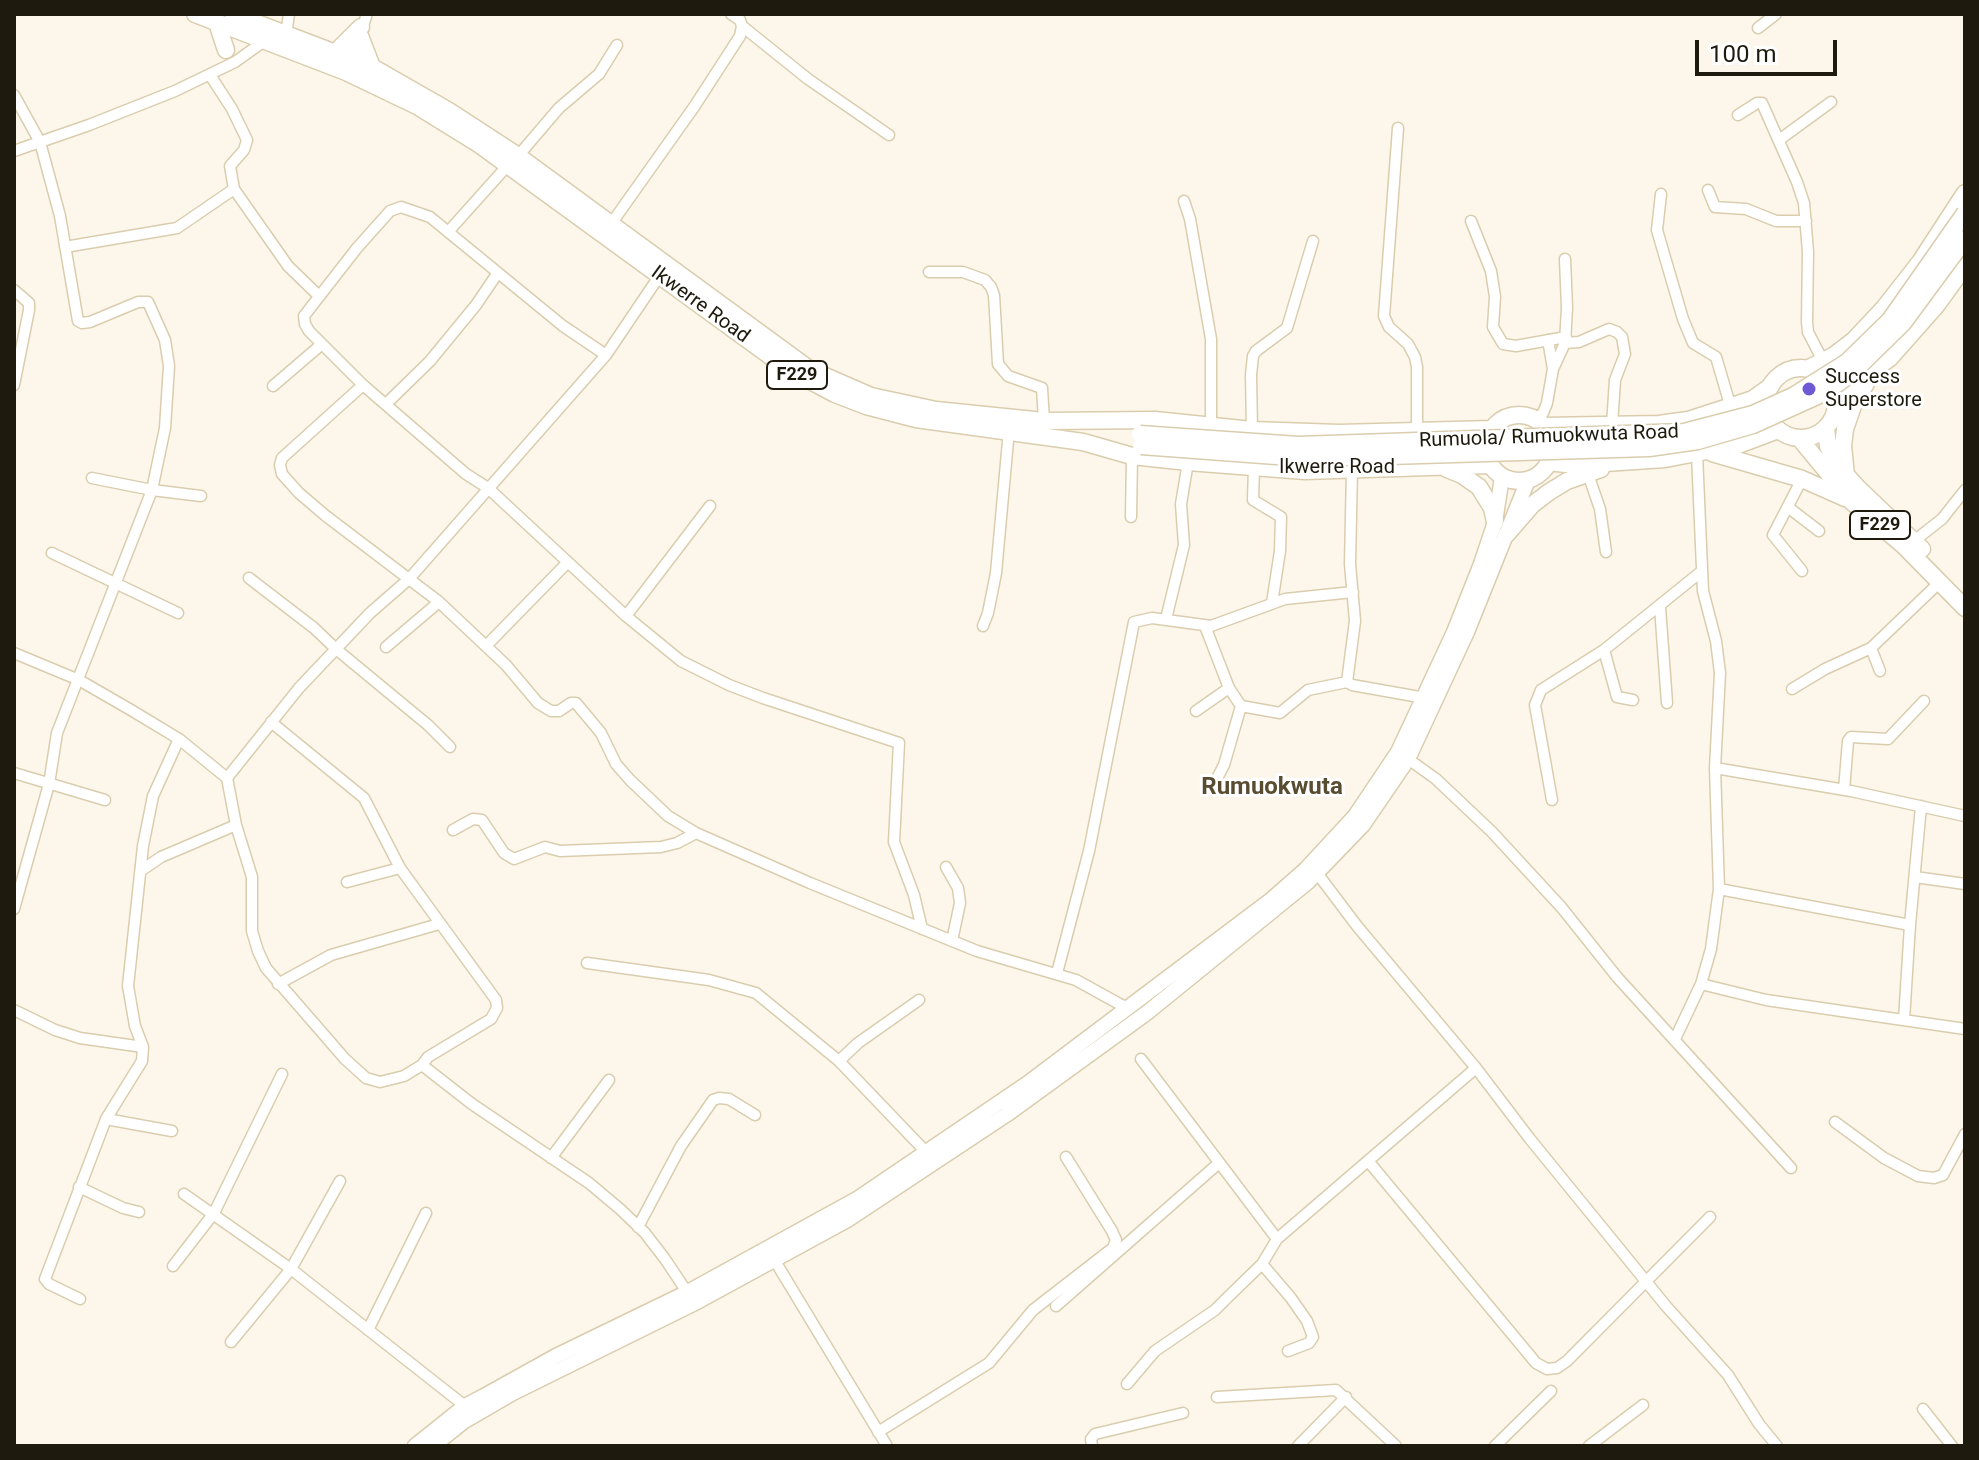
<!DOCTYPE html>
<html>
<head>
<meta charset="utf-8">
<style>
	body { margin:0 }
	#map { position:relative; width:1979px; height:1460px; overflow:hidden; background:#fdf7eb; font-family:Roboto,sans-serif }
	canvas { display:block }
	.frame { position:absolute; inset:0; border:16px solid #1f1a0e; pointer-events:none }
	.scale { position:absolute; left:1695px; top:40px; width:142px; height:36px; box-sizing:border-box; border:4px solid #1f1a0e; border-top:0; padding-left:10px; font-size:24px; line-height:28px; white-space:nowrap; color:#1f1a0e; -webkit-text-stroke:6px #fff; paint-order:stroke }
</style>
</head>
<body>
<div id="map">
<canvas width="1979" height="1460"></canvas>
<div class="frame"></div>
<div class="scale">100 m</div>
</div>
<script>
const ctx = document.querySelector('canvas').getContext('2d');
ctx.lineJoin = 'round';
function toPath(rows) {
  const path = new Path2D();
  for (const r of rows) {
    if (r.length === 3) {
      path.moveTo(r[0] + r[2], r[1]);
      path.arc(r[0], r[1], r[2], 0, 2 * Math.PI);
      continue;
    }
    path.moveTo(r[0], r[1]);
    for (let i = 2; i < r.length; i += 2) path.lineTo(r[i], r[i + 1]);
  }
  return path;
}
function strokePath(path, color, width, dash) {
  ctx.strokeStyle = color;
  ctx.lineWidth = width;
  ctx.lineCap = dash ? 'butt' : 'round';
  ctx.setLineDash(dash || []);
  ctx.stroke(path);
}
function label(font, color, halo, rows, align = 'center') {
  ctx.font = font + ' Roboto,sans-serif';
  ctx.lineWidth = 6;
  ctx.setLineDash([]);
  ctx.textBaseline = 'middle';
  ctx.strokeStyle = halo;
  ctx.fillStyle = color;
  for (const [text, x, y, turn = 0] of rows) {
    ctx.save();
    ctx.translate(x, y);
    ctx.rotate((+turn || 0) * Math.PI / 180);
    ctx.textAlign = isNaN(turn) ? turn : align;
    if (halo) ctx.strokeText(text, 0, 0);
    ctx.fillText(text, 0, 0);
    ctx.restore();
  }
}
const minor = toPath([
	[731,14,740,20,742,26,808,79,889,135],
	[1758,28,1776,14],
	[286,35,289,14],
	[351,61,367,14],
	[210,75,232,109,247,140,244,150,230,166,234,189,288,266,319,296],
	[1738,115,1757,103,1762,103,1797,182,1804,203,1808,252,1807,322,1808,332,1823,361],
	[1398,128,1384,316,1389,327,1408,344,1415,357,1417,367,1417,431],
	[1779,140,1831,102],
	[14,151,89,125,175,91,235,62,263,42],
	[518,156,559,108,599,74,617,45],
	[1708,190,1715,207,1746,209,1776,221,1806,221],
	[1661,194,1657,230,1683,319,1693,343,1716,357,1731,408],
	[1184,201,1190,219,1211,339,1211,426],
	[1471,221,1491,271,1495,297,1493,327,1503,344,1516,346,1566,337],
	[611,224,694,107,740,36,742,26],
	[448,232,508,165],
	[65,247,177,228,234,189],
	[929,272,963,272,985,280,991,287,994,295,998,364,1008,376,1042,388,1044,421],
	[660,275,606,355,409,579,370,613,299,688,227,778,236,825,252,877,252,931,258,951,266,968,345,1059,366,1078,380,1082,404,1076,422,1065,472,1104,589,1183,620,1209,645,1233,665,1259,691,1298],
	[14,290,29,303,29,310,14,385],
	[1548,340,1553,369],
	[1565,343,1579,342,1609,329,1617,332,1622,337,1625,354,1615,380,1612,425],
	[606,355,563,326,430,217,401,207,390,211,357,248,304,316,305,324,309,331,363,385,466,474,488,488,626,616,681,661,729,685,763,698,899,743,894,842,914,895,922,929],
	[363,385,282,458,280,465,282,474,299,493,326,516,438,601,506,665,538,703,551,711,559,711,571,703,576,703,601,733,616,764,630,780,668,816,696,833,810,883,977,951,1076,980,1125,1007],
	[273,386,322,344],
	[386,404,430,361,476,305,497,274],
	[1535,420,1543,413,1547,403,1553,369,1565,343,1567,308,1565,259],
	[1252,430,1251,375,1253,356,1256,351,1287,328,1313,241],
	[1254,467,1253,500,1281,517,1280,551,1272,603],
	[1588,474,1600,509,1606,552],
	[92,478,152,490,201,496],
	[1802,479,1773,535,1802,571],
	[1789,508,1819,531],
	[1131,517,1132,456],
	[1914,541,1942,519,1965,490],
	[52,553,178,613],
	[249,578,314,628,336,649,428,725,450,747],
	[1660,607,1667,703],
	[626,616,710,506],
	[1166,619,1184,545,1181,504,1188,462],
	[983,626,988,613,996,573,1009,430],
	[1205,626,1229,688,1241,706,1280,713,1308,690,1347,682,1352,685,1425,698],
	[486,646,567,563],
	[386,647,439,602],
	[1871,648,1880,671],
	[1604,650,1617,697,1633,700],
	[14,653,79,680,131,710,179,739,227,778],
	[1347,682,1355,621,1350,564,1352,469],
	[1792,689,1825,669,1871,648,1940,582],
	[1196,711,1229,688],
	[271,722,364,798,400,868,496,1000,497,1008,491,1019,428,1057,422,1065],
	[1404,756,1436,779,1492,832,1562,908,1617,977,1791,1168],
	[1715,768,1851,791,1965,816],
	[14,773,105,800],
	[1214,784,1224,765,1241,706],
	[1844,790,1848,741,1851,737,1888,739,1924,701],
	[1552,800,1535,705,1541,690,1604,650,1702,571],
	[453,830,473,819,482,820,504,853,514,859,545,847,560,851,661,847,677,843,696,833],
	[946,867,958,888,960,903,952,941],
	[142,870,161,857,236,825],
	[1317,873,1357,926,1476,1068,1530,1139,1666,1306,1728,1375,1759,1424,1777,1446],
	[1915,877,1965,884],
	[347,882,400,868],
	[1719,889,1910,925],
	[14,909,49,784,57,733,152,490,165,428,169,366,165,340,148,302,138,302,90,322,82,323,78,321,60,216,40,142,14,95],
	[587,963,709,980,756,993,839,1061,926,1152],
	[1057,973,1089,851,1134,622,1152,618,1211,626,1285,599,1353,592],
	[278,984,331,955,439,924],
	[1701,984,1766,1000,1965,1029],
	[14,1010,55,1030,80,1038,143,1047],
	[1904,1020,1910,925,1921,806],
	[1675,1039,1701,984,1711,949,1719,889,1715,768,1720,673,1716,641,1703,591,1697,454],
	[1141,1059,1277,1239],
	[839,1061,858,1043,919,1000],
	[106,1119,172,1131],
	[1835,1122,1884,1158,1918,1176,1934,1178,1943,1175,1965,1134],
	[551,1158,609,1080],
	[1369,1162,1536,1363,1547,1369,1557,1368,1567,1361,1710,1217],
	[79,1187,123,1208,139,1212],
	[184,1194,291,1269,465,1406],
	[638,1227,681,1146,713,1100,719,1098,729,1099,755,1115],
	[775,1261,887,1446],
	[1262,1264,1291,1298,1307,1321,1313,1337,1309,1343,1288,1351],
	[173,1266,214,1213,282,1074],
	[80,1299,49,1284,45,1279,106,1119,142,1061,143,1047,135,1026,128,986,143,846,153,796,179,739],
	[1056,1306,1219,1163],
	[368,1330,426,1213],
	[231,1342,291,1269,340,1181],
	[1127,1384,1155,1351,1215,1310,1227,1298,1262,1264,1277,1239,1476,1068],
	[1217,1397,1336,1390,1396,1446],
	[1923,1409,1952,1446],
	[878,1432,989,1363,1033,1310,1113,1248,1116,1240,1112,1231,1066,1157],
	[1092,1446,1091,1439,1095,1434,1183,1413],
	[1298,1446,1346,1397],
	[1495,1446,1551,1391],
	[1589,1446,1643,1405]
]);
const secondary = toPath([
	[415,1446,465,1406,484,1396,556,1356,688,1292,857,1199,1028,1083,1272,899,1305,870,1355,816,1398,752,1454,632,1481,564,1495,522,1502,477],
	[433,1446,463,1422,513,1393,693,1304,849,1219,1006,1115,1148,1012,1308,882,1363,825,1408,759,1467,632,1528,480]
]);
const primary = toPath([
	[195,14,346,72,417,106,480,145,788,369,835,394,866,406,916,419,1083,442,1132,456,1188,462,1305,471,1491,465],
	[233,14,372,67,449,111,518,156,809,369,871,396,936,410,1044,421,1155,420,1252,430,1339,433,1492,429],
	[217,23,226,50],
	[360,36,372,67],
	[336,52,361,27],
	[1801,403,35],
	[1807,369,1833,356,1854,340,1884,308,1920,262,1965,193],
	[1836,397,1890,358,1936,306,1965,266],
	[1519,448,33],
	[1544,426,1659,424,1688,420,1753,399,1771,386],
	[1826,428,1828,446,1835,463,1857,487,1922,549],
	[1800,439,1852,502,1904,546,1965,608],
	[1712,453,1802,479,1845,498],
	[1548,462,1575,465,1665,459,1738,445,1778,430],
	[1447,469,1462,475,1479,487,1492,508,1495,522],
	[1846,475,1843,446,1845,429,1853,406,1872,373],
	[1506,535,1532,505,1549,492,1567,481,1601,469]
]);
const primaryBridge = toPath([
	[1140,434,1298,445,1684,432,1753,414,1793,396,1847,362,1890,320,1965,213],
	[1141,446,1276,456,1357,457,1649,448,1698,441,1753,425,1826,392,1852,373,1903,323,1965,239]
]);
const markers = [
	[1809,389,8,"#6d5ad4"]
];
const shields = [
	[797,375,60],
	[1880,525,60]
];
const shieldNames = [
	["F229",797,375],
	["F229",1880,525]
];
const streetNames = [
	["Ikwerre Road",700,305,36],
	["Rumuola/ Rumuokwuta Road",1549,437,-2],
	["Ikwerre Road",1337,468]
];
const poiNames = [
	["Success",1825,378],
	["Superstore",1825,401]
];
const quarterNames = [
	["Rumuokwuta",1272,788]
];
strokePath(minor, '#dacdae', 13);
strokePath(secondary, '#dacdae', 17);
strokePath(primary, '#dacdae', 19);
strokePath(minor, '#fff', 10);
strokePath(secondary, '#fff', 14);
strokePath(primary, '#fff', 16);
strokePath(primaryBridge, '#dacdae', 19, []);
strokePath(primaryBridge, '#fff', 16);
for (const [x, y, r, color] of markers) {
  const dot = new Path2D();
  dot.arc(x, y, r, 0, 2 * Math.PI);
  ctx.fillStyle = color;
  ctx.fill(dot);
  strokePath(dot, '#fff', 3);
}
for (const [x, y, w] of shields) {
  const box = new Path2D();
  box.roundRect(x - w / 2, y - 14, w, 28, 6);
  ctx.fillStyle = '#fff';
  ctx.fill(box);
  strokePath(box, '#1f1a0e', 2);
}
label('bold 18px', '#1f1a0e', null, shieldNames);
label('20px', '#1f1a0e', '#fff', streetNames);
label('20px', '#1f1a0e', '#fff', poiNames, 'left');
label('bold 24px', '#584c31', '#fff', quarterNames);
</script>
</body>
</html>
